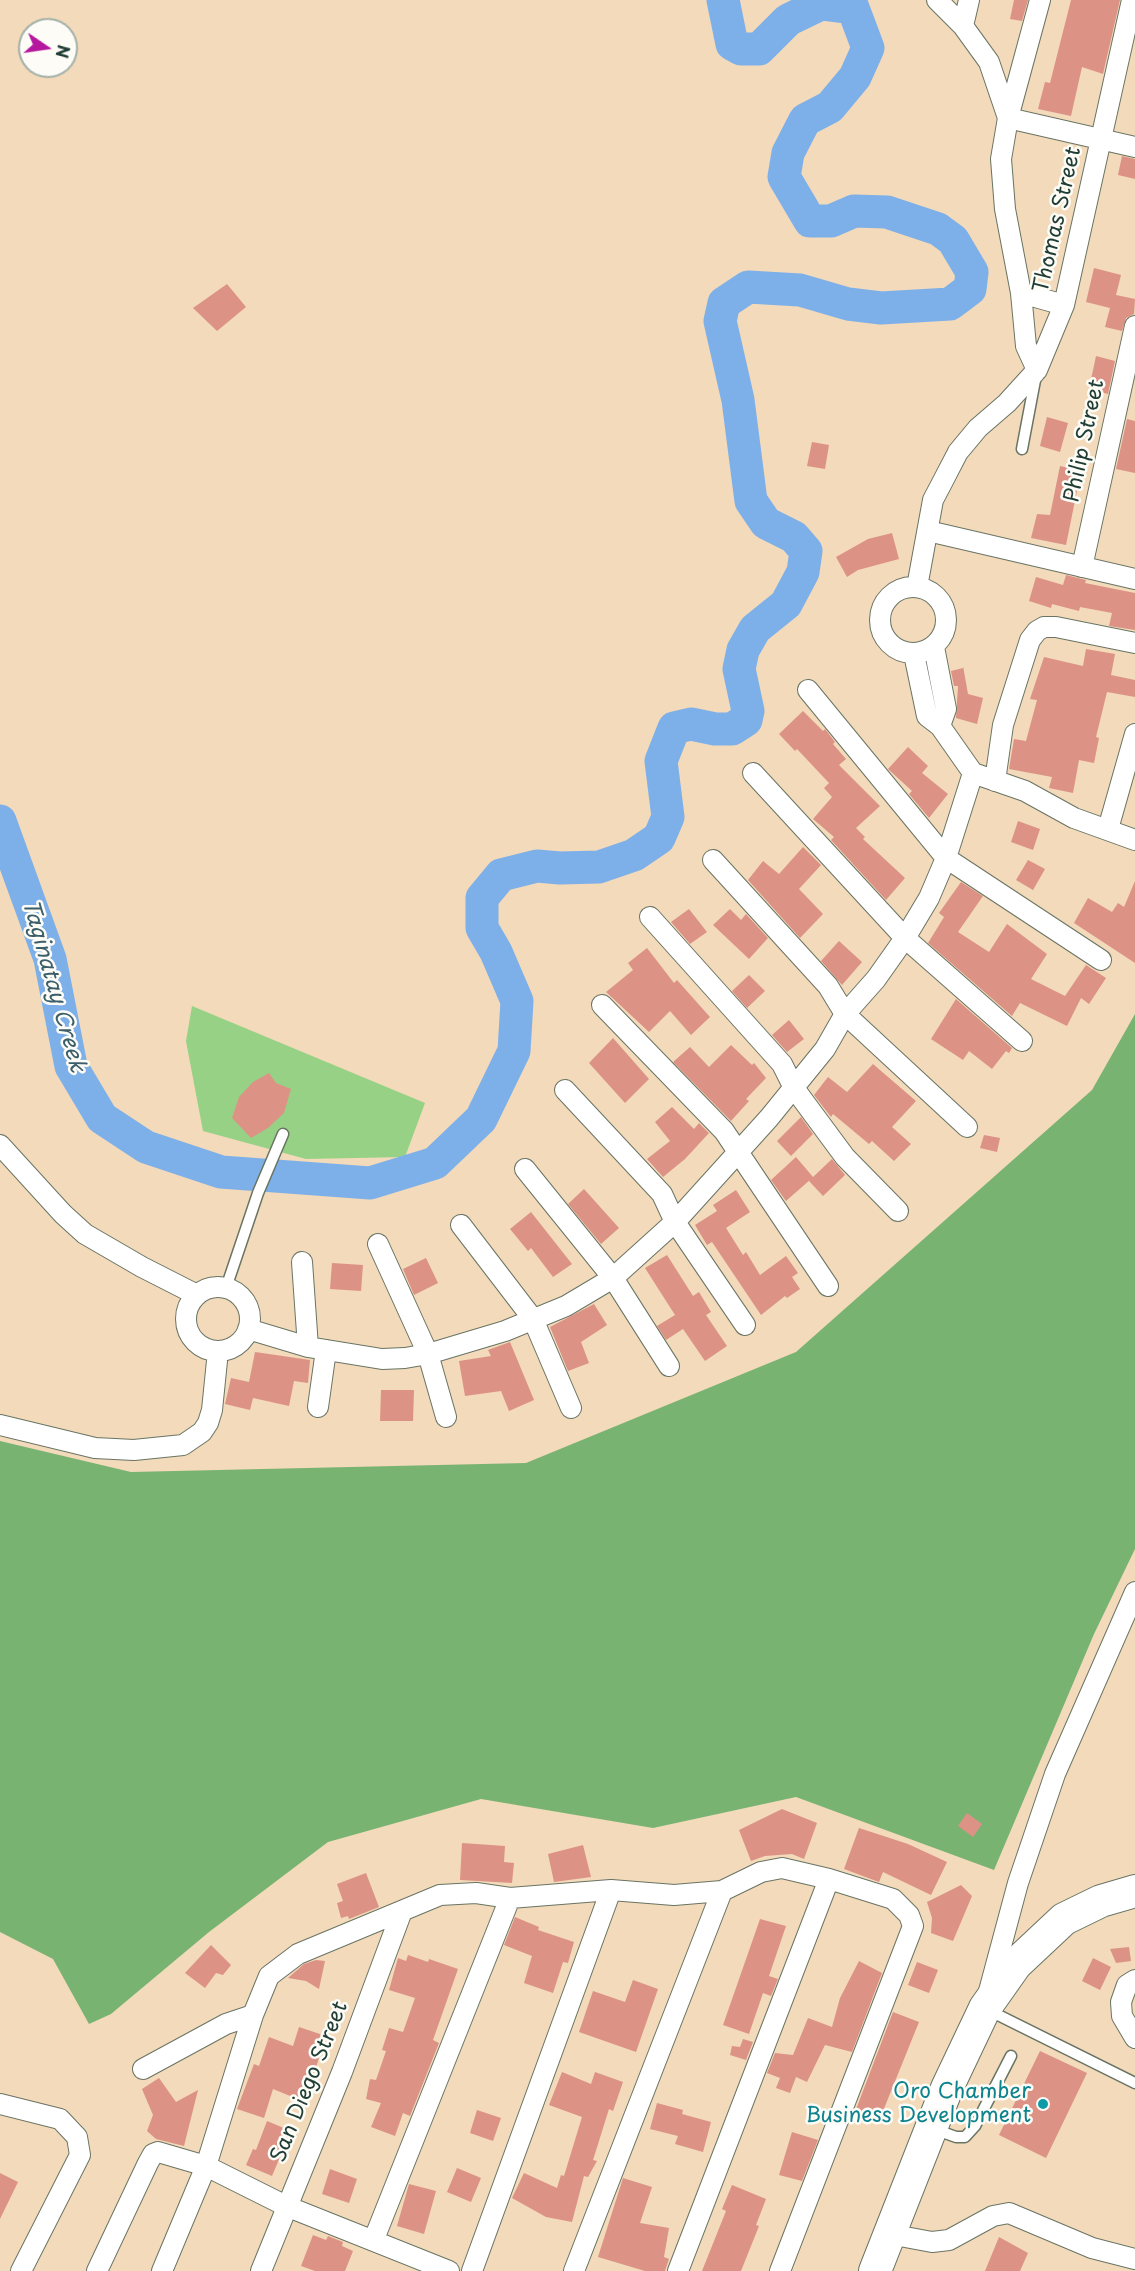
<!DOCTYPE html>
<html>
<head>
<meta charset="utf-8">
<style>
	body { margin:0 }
	#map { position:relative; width:1135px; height:2271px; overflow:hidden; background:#f2daba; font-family:"Playpen Sans",sans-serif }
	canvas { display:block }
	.north { position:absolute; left:18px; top:18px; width:60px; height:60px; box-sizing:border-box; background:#fdfcf7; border:2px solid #a4b0a9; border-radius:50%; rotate:103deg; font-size:16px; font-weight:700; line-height:24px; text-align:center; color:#1f3d34 }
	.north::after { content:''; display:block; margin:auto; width:21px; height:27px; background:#b5179e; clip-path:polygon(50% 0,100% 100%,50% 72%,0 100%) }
</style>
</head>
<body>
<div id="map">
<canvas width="1135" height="2271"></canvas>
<div class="north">N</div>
</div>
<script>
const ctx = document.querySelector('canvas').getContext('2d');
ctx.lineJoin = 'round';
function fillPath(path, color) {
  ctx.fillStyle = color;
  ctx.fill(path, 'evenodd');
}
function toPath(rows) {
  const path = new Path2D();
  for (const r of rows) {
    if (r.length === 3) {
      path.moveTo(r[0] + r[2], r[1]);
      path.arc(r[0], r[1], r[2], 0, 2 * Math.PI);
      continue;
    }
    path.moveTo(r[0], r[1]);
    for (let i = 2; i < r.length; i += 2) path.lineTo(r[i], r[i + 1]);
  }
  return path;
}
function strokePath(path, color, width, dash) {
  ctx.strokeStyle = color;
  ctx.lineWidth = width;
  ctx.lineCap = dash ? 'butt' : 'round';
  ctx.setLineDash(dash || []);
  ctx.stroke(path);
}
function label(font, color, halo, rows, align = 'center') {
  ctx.font = font + ' "Playpen Sans",sans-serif';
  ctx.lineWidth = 5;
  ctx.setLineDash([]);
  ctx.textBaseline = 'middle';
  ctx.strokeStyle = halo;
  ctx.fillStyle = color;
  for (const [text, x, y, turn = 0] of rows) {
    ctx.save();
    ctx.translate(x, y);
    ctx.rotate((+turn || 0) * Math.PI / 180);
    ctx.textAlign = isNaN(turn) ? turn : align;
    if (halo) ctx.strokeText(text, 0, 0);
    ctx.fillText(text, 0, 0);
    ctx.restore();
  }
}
const green = toPath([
	[192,1006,425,1103,405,1157,306,1159,203,1131,186,1041]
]);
const forest = toPath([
	[1135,1014,1135,1549,1094,1634,994,1870,796,1797,653,1828,481,1799,328,1842,209,1932,111,2014,89,2024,53,1959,0,1932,0,1441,131,1472,526,1463,796,1352,1092,1090]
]);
const river = toPath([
	[0,821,50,959,71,1066,102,1118,146,1147,221,1172,370,1183,435,1163,481,1119,514,1051,517,1001,496,952,482,928,482,898,501,875,537,866,560,868,599,867,634,855,659,838,668,817,661,761,674,728,691,724,715,729,732,729,746,720,748,711,739,669,743,650,755,629,786,604,803,572,806,551,794,537,766,523,751,501,738,400,720,321,724,303,748,287,800,290,848,304,881,308,950,304,970,289,972,272,953,240,938,229,887,212,854,211,831,221,810,221,784,177,788,153,805,120,830,107,855,77,868,48,853,8,821,4,788,20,759,49,741,49,732,44,723,0]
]);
const building = toPath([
	[1014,0,1028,0,1022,21,1010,19],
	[1071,0,1120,0,1103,74,1082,67,1071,116,1038,109,1045,82,1050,83],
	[1122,156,1135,159,1135,179,1118,175],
	[1094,268,1121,275,1116,295,1135,299,1134,314,1126,318,1122,331,1105,327,1110,308,1086,302],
	[227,284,246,307,217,331,193,308],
	[1096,356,1115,361,1108,394,1089,389],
	[1047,417,1068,423,1060,452,1040,446],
	[1127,419,1135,421,1135,473,1116,469],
	[812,442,829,445,825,469,807,466],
	[1060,466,1081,471,1066,545,1031,538,1037,514,1050,515],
	[892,533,899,559,858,570,847,577,836,557,868,539],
	[1066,575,1086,580,1085,583,1135,593,1135,630,1109,626,1112,613,1080,607,1079,611,1052,604,1051,608,1029,601,1036,577,1063,585],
	[1086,649,1115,654,1111,675,1135,680,1135,697,1107,692,1096,737,1099,738,1094,763,1079,760,1073,793,1049,788,1052,777,1009,769,1014,739,1026,741,1037,700,1030,699,1044,657,1083,666],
	[963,666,968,694,983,698,977,724,956,718,958,686,954,686,951,671,963,668],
	[803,711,823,731,825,729,835,742,833,744,846,759,839,765,880,806,856,828,865,837,863,839,905,878,886,900,831,840,834,837,813,819,832,797,824,788,829,783,797,749,795,751,779,734],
	[908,747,928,766,922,773,948,794,929,818,909,794,912,791,888,769],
	[1018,821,1040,829,1033,850,1011,842],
	[803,847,821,865,799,889,823,914,800,938,748,880,763,861,779,874],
	[1028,860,1045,869,1033,890,1016,880],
	[1135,881,1135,963,1074,923,1088,898,1112,912,1118,903,1124,907],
	[961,882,983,896,958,932,989,952,1007,924,1047,954,1031,979,1065,996,1086,965,1106,978,1089,1004,1081,998,1067,1026,1020,1003,1012,1016,928,943,944,917,939,913],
	[689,909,707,932,690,944,671,922],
	[730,909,741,920,746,914,768,938,749,959,713,925],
	[839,941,862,962,842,985,821,961],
	[647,948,674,983,677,980,710,1017,691,1035,670,1011,649,1032,606,992,633,970,628,963],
	[749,975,765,991,747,1008,732,991],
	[956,999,1012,1048,1009,1053,1006,1051,992,1069,969,1051,963,1060,931,1039],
	[789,1020,804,1039,787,1052,772,1035],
	[613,1038,649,1079,625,1103,589,1063],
	[731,1045,752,1065,754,1063,766,1078,746,1099,749,1101,731,1121,673,1062,690,1047,709,1067],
	[873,1064,916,1101,892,1127,911,1144,894,1161,872,1141,869,1144,833,1114,831,1117,814,1095,828,1077,847,1092],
	[269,1073,276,1083,291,1089,284,1113,268,1128,251,1138,232,1118,239,1097,253,1082],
	[672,1107,694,1129,699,1123,709,1133,685,1159,663,1177,647,1159,670,1141,655,1122],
	[801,1117,813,1134,791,1156,777,1141],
	[984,1135,1000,1138,997,1152,980,1148],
	[796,1157,813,1177,832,1159,845,1175,823,1196,809,1181,811,1179,786,1201,771,1180],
	[584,1189,619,1228,601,1244,568,1204],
	[736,1190,750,1212,726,1228,743,1255,746,1252,760,1275,786,1256,798,1273,792,1277,800,1289,787,1298,785,1296,761,1315,712,1242,707,1245,695,1225,717,1211,713,1205],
	[531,1212,572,1264,553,1277,531,1248,528,1251,510,1229],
	[667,1255,693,1296,699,1292,711,1312,706,1315,727,1346,705,1361,683,1329,666,1340,657,1326,675,1315,645,1268],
	[426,1258,438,1283,414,1295,403,1269],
	[332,1263,363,1265,361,1291,330,1289],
	[594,1304,607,1325,581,1342,589,1363,568,1371,550,1327],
	[510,1342,534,1400,509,1411,501,1391,465,1396,459,1361,491,1356,488,1350],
	[255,1352,310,1360,308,1383,294,1381,289,1406,253,1398,250,1410,225,1404,231,1378,249,1382],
	[381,1390,414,1390,413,1421,380,1421],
	[782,1809,817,1823,804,1859,792,1854,765,1856,751,1861,739,1830],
	[967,1813,982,1824,973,1837,958,1826],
	[859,1828,908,1844,947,1862,931,1895,883,1872,879,1882,844,1869],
	[462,1843,505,1846,504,1862,514,1863,512,1883,460,1880],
	[583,1845,591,1877,554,1882,548,1854],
	[366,1873,379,1907,349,1919,348,1916,341,1918,337,1903,343,1901,337,1884],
	[961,1885,972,1896,953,1941,931,1933,932,1918,927,1902],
	[515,1917,539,1927,538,1930,574,1942,568,1963,563,1962,553,1993,524,1983,532,1956,504,1945],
	[760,1919,786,1926,769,1976,778,1979,771,1996,763,1993,749,2034,723,2025],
	[211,1945,231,1965,223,1975,216,1973,205,1988,185,1973],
	[1129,1947,1131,1961,1116,1963,1110,1949],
	[408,1955,428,1962,429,1959,458,1969,433,2040,439,2043,410,2116,403,2113,395,2136,371,2127,381,2103,366,2099,370,2079,376,2080,386,2051,382,2050,389,2028,403,2032,415,1998,389,1990,398,1958,406,1961],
	[1093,1958,1111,1967,1100,1990,1082,1981],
	[316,1960,325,1961,319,1989,306,1981,288,1978,304,1964],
	[859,1961,882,1973,852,2052,825,2045,807,2082,796,2077,790,2093,776,2088,780,2078,767,2073,775,2053,793,2055,808,2018,832,2027,840,1998],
	[917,1962,938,1970,929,1993,908,1985],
	[633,1980,658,1989,636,2052,579,2032,593,1991,625,2002],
	[893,2012,919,2022,879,2121,855,2112],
	[299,2027,326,2036,305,2102,273,2089,264,2118,237,2109,254,2064,259,2066,269,2037,293,2046],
	[743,2039,753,2042,746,2060,730,2055,732,2046,740,2047],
	[1040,2051,1087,2073,1046,2158,999,2135],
	[562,2072,591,2084,595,2072,623,2082,613,2111,609,2109,593,2160,597,2161,588,2177,584,2176,572,2222,546,2217,512,2198,524,2173,557,2188,561,2175,564,2176,582,2117,549,2105],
	[159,2078,176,2102,198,2090,184,2146,156,2139,147,2131,153,2115,142,2089],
	[657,2103,683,2110,682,2114,711,2122,703,2152,675,2144,678,2136,650,2129],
	[477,2110,501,2118,493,2141,470,2133],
	[267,2121,291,2131,272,2176,246,2165,253,2149,256,2150],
	[792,2132,818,2140,802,2181,779,2175],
	[457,2168,481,2178,471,2202,447,2192],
	[330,2169,357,2179,349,2203,322,2194],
	[0,2173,18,2182,0,2219],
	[623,2178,652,2187,640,2223,669,2228,664,2257,669,2259,665,2271,645,2271,598,2257],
	[409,2184,436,2191,424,2234,397,2226],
	[732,2185,766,2199,756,2225,759,2226,741,2271,702,2271,726,2211,722,2209],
	[313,2235,326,2240,328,2236,343,2242,342,2246,353,2251,345,2271,315,2271,301,2266],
	[999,2237,1028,2253,1020,2271,985,2271]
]);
const lane = toPath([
	[1022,449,1036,375],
	[226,1288,258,1193,283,1134],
	[988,2010,1135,2083],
	[934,2129,956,2137,965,2137,975,2126,1011,2056]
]);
const street = toPath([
	[937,0,963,26,989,62,1008,118],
	[963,26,969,0],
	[1008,118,1135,147],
	[1021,293,1064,305],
	[1037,370,1026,346,1021,293,1005,209,1001,159,1008,118,1040,0],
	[928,531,1135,579],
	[1082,567,1135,326],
	[913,620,33],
	[917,587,933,500,944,479,958,452,978,428,1007,403,1037,370,1064,305,1132,0],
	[934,647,946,709,940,726],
	[914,654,927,716,940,726,973,773,1025,791,1074,818,1135,840],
	[808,690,946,858,1101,960],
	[753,773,905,938,1022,1041],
	[995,781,1003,725,1030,640,1037,631,1044,627,1056,627,1135,643],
	[1108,829,1135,734],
	[713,860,828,986,845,1014,967,1127],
	[650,917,782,1064,794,1088,845,1157,898,1211],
	[602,1005,724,1131,828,1286],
	[565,1090,662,1194,675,1222,745,1325],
	[0,1145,63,1214,85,1234,142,1267,197,1295],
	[525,1169,613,1278,669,1366],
	[461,1225,533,1319,571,1408],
	[378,1244,428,1354,446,1417],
	[302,1262,308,1347],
	[218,1319,32],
	[248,1329,308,1347,382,1359,405,1358,428,1354,505,1331,566,1306,613,1278,675,1222,769,1118,825,1049,845,1014,876,979,905,938,929,898,946,858,973,773],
	[318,1407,326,1350],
	[0,1425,95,1448,134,1450,183,1445,202,1432,208,1423,212,1410,218,1351],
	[1135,1980,1127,1985,1121,2002,1122,2016,1135,2038],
	[989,1991,1018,1883,1055,1774,1135,1592],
	[143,2069,226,2024,253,2015,269,1976,298,1954,440,1895,476,1893,510,1898,611,1890,674,1895,722,1891,761,1872,782,1868,829,1879,893,1899,909,1915,913,1926,780,2271],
	[0,2104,60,2119,77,2137,80,2155,21,2271],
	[889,2234,932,2242,949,2240,993,2216,1009,2213,1092,2248,1135,2259],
	[374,2239,510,1898],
	[97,2271,148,2163,153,2154,158,2152,206,2166,286,2206,449,2271],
	[162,2271,206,2166,253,2015],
	[261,2271,342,2072,402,1911],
	[472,2271,611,1890],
	[574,2271,722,1891],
	[678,2271,829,1879]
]);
const primary = toPath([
	[875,2271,947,2088,985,2008,1016,1964,1064,1919,1101,1901,1135,1891]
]);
const markers = [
	[1043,2104,6,"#0f9aa8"]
];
const streetNames = [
	["Thomas Street",1058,220,-77],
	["Philip Street",1085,441,-78],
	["San Diego Street",310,2082,-68]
];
const cultureNames = [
	["Oro Chamber",1031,2092],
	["Business Development",1031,2116]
];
const waterNames = [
	["Taginatay Creek",53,986,74]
];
fillPath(green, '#97d185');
fillPath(forest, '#79b372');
strokePath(river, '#7dafe9', 33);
fillPath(building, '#dd9286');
strokePath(lane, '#697463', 13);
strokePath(street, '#697463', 22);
strokePath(primary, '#697463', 34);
strokePath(lane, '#fff', 10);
strokePath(street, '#fff', 20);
strokePath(primary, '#fff', 32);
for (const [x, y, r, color] of markers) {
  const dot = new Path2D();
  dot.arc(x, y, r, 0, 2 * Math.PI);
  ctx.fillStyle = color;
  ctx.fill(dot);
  strokePath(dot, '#fdfcf7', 2);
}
label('21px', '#1f3d34', '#fdfcf7', streetNames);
label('21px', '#0d838f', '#fdfcf7', cultureNames, 'right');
label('italic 22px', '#3b5f6a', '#fdfcf7', waterNames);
</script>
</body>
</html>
